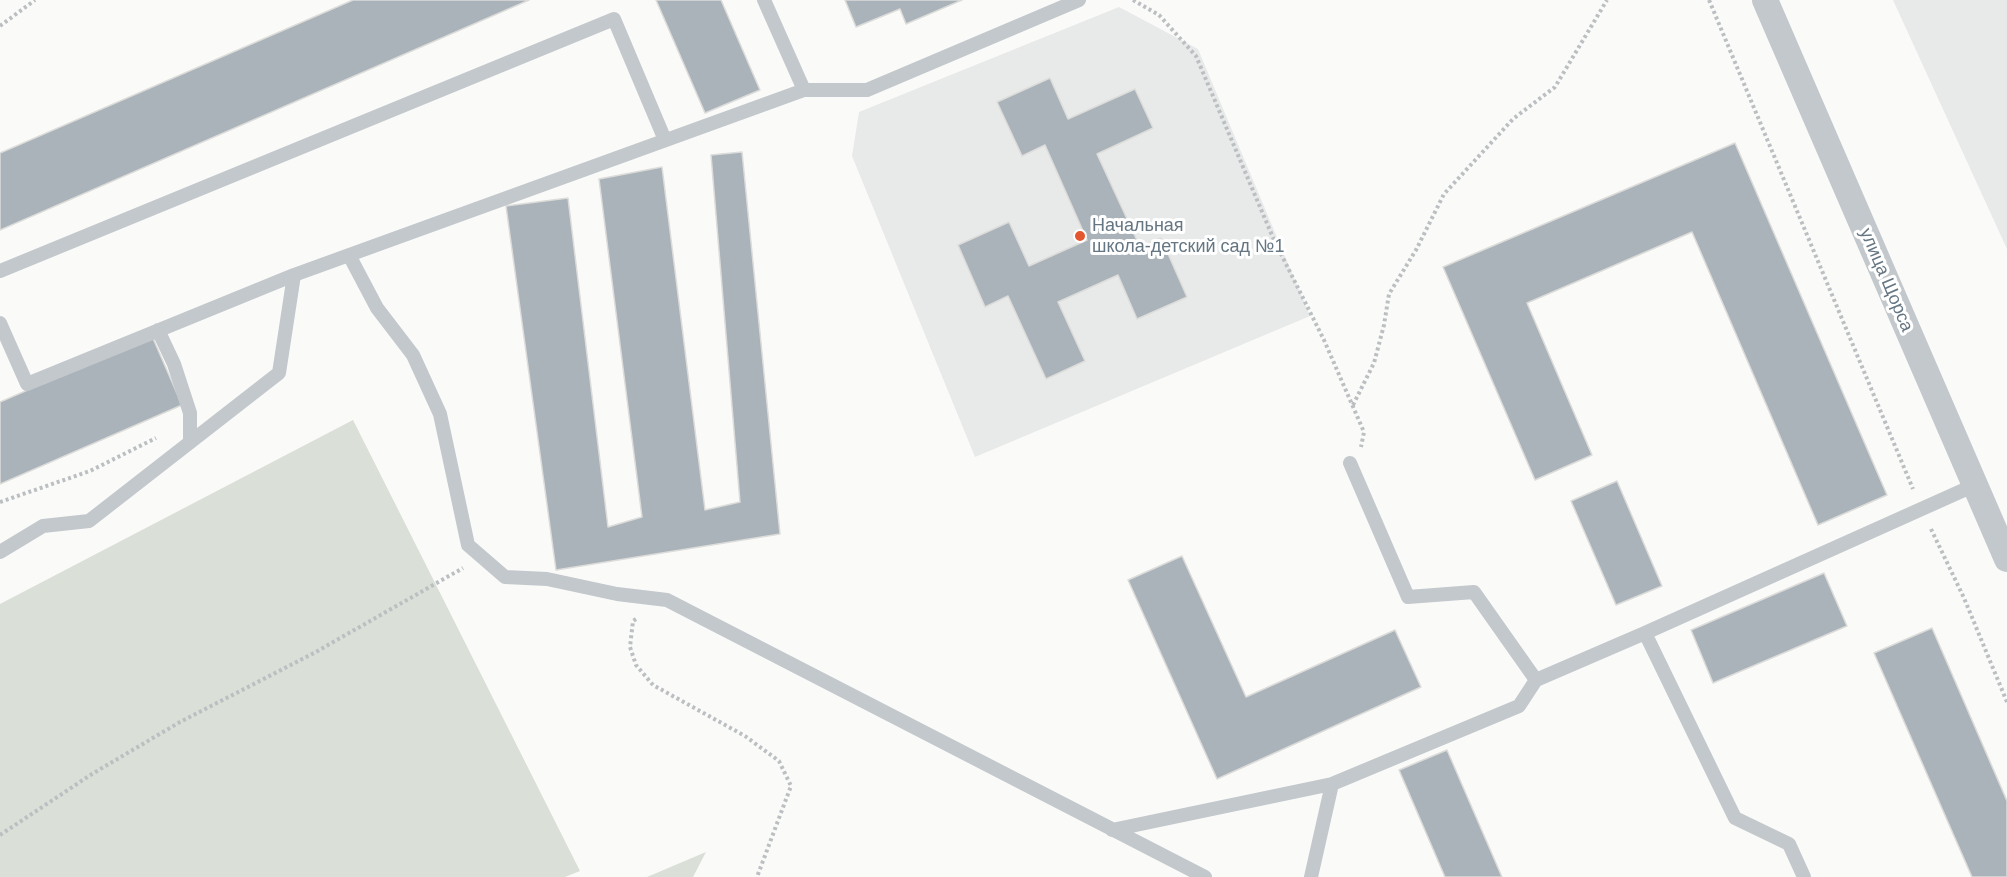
<!DOCTYPE html>
<html>
<head>
<meta charset="utf-8">
<style>
	body { margin:0 }
	canvas { display:block; background:#fafaf8 }
</style>
</head>
<body>
<canvas width="2007" height="877"></canvas>
<script>
const ctx = document.querySelector('canvas').getContext('2d');
ctx.lineJoin = 'round';
function fillPath(path, color) {
  ctx.fillStyle = color;
  ctx.fill(path, 'evenodd');
}
function toPath(rows) {
  const path = new Path2D();
  for (const r of rows) {
    path.moveTo(r[0], r[1]);
    for (let i = 2; i < r.length; i += 2) path.lineTo(r[i], r[i + 1]);
  }
  return path;
}
function strokePath(path, color, width, dash) {
  ctx.strokeStyle = color;
  ctx.lineWidth = width;
  ctx.lineCap = dash ? 'butt' : 'round';
  ctx.setLineDash(dash || []);
  ctx.stroke(path);
}
function label(font, color, halo, rows, align = 'center') {
  ctx.font = font + ' Helvetica,sans-serif';
  ctx.lineWidth = 6;
  ctx.setLineDash([]);
  ctx.textBaseline = 'middle';
  ctx.strokeStyle = halo;
  ctx.fillStyle = color;
  for (const [text, x, y, turn = 0] of rows) {
    ctx.save();
    ctx.translate(x, y);
    ctx.rotate((+turn || 0) * Math.PI / 180);
    ctx.textAlign = isNaN(turn) ? turn : align;
    if (halo) ctx.strokeText(text, 0, 0);
    ctx.fillText(text, 0, 0);
    ctx.restore();
  }
}
const built = toPath([
	[1893,0,2007,0,2007,249],
	[1119,7,1198,49,1310,316,975,457,852,156,859,112]
]);
const green = toPath([
	[353,420,580,871,565,877,0,877,0,604],
	[706,852,693,877,647,877]
]);
const building = toPath([
	[353,0,529,0,0,230,0,153,353,0],
	[656,0,721,0,760,90,705,113,656,0],
	[845,0,962,0,906,24,900,9,856,27,845,0],
	[1050,78,1068,119,1135,89,1153,128,1097,154,1140,247,1161,238,1187,297,1137,319,1118,275,1058,302,1085,361,1046,379,1008,296,985,307,958,245,1009,222,1029,266,1087,240,1045,145,1022,156,997,102,1050,78],
	[1735,143,1887,495,1818,525,1692,232,1527,303,1592,455,1535,480,1443,267,1735,143],
	[742,152,780,534,556,570,506,206,568,198,608,527,642,517,599,179,662,167,705,510,740,502,711,155,742,152],
	[152,336,182,405,0,484,0,402,152,336],
	[1617,481,1662,586,1616,605,1571,501,1617,481],
	[1182,556,1246,697,1395,630,1421,687,1217,779,1128,580,1182,556],
	[1824,573,1847,626,1713,683,1691,630,1824,573],
	[1932,628,2007,801,2007,877,1972,877,1874,653,1932,628],
	[1447,750,1502,877,1445,877,1399,770,1447,750]
]);
const path = toPath([
	[1133,0,1159,15,1196,56,1274,240,1324,340,1364,432,1361,447],
	[1709,0,1913,489],
	[0,26,35,0],
	[1353,405,1374,363,1384,325,1389,294,1416,250,1444,194,1513,119,1555,87,1607,0],
	[0,502,90,471,156,438],
	[1931,529,1964,598,2007,702],
	[636,619,633,621,630,647,636,665,653,685,745,736,779,761,791,786,757,877],
	[0,835,92,774,180,722,314,653,463,568]
]);
const service = toPath([
	[764,0,804,90],
	[349,255,377,308,413,355,440,414,468,545,505,577,547,579,617,594,667,600,1205,877],
	[0,271,614,19,665,140],
	[0,323,27,384,294,275],
	[158,330,174,364,190,413,190,442],
	[1350,463,1408,597,1474,592,1536,680],
	[0,552,43,526,89,521,279,373,294,275,804,90,867,90,1079,0],
	[1112,830,1332,784],
	[1311,877,1332,784,1519,706,1536,680,1645,633],
	[1804,877,1789,844,1735,818,1645,633,1975,485]
]);
const minor = toPath([
	[1765,0,2007,559]
]);
const markers = [
	[1080,236,6,"#e4572e"]
];
const poiNames = [
	["Начальная",1092,226],
	["школа-детский сад №1",1092,247]
];
const streetNames = [
	["улица Щорса",1886,280,67]
];
fillPath(built, '#e8e9e9');
fillPath(green, '#dadfd7');
fillPath(building, '#aab3b9');
strokePath(building, '#dcdcda', 1.5);
strokePath(path, '#bbbfc2', 4, [3, 3]);
strokePath(service, '#c3c8cc', 14);
strokePath(minor, '#c3c8cc', 26);
for (const [x, y, r, color] of markers) {
  const dot = new Path2D();
  dot.arc(x, y, r, 0, 2 * Math.PI);
  ctx.fillStyle = color;
  ctx.fill(dot);
  strokePath(dot, '#fff', 2);
}
label('18px', '#657683', '#fff', poiNames, 'left');
label('18px', '#657683', '#fff', streetNames);
</script>
</body>
</html>
